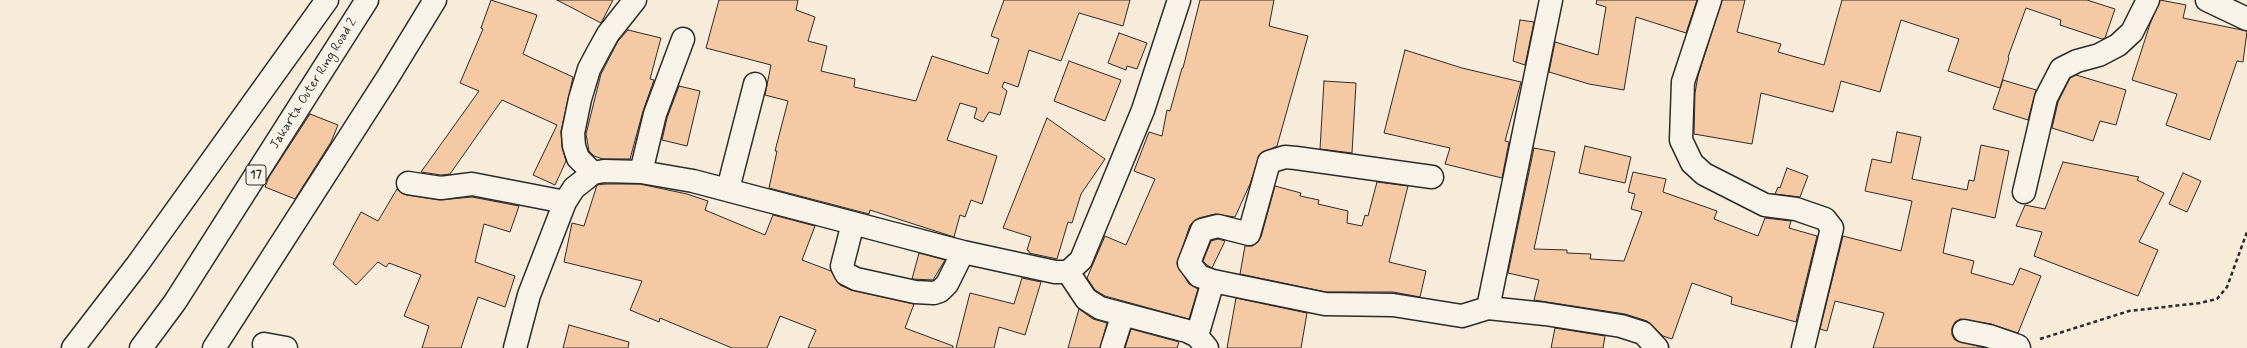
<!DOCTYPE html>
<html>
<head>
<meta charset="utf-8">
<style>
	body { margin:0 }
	canvas { display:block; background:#f7ebda }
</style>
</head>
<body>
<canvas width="2247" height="348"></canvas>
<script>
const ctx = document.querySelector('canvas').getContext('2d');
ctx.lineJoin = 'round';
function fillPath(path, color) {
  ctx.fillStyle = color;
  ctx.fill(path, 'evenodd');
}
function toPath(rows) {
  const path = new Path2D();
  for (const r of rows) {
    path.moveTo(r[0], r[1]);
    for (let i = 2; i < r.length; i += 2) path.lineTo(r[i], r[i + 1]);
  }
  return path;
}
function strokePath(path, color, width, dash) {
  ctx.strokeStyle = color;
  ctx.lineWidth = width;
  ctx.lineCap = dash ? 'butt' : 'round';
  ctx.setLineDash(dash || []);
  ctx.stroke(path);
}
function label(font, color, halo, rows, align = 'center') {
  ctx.font = font + ' Mynerve,sans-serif';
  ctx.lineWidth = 3;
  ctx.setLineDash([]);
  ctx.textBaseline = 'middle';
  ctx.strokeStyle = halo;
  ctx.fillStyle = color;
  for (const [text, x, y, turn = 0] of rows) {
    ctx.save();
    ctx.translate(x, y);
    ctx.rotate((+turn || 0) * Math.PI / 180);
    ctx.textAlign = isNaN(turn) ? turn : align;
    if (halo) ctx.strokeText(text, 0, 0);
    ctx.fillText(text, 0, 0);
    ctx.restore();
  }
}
const building = toPath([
	[491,0,537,15,523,54,573,77,561,131,562,147,566,161,555,185,533,175,557,125,502,100,450,174,441,175,421,172,479,91,460,83,483,29,481,28,491,0],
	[557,0,613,0,601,23,557,0],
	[719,0,798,0,796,10,815,17,808,41,827,46,821,71,855,79,854,87,916,101,932,56,988,74,999,39,991,36,1004,0,1130,0,1123,26,1079,13,1061,61,1029,50,1018,87,1004,82,1002,87,1007,91,1000,115,989,112,983,122,974,118,977,108,960,103,947,140,997,156,982,204,971,200,965,217,960,215,954,237,870,210,869,214,769,188,777,151,775,151,788,101,765,95,771,65,706,48,719,0],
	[1200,0,1274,0,1269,26,1308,36,1277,146,1260,154,1250,184,1235,217,1215,214,1199,218,1190,225,1177,264,1189,284,1198,289,1189,319,1105,296,1095,290,1087,278,1105,236,1126,245,1155,179,1134,171,1149,132,1162,136,1167,110,1170,111,1182,68,1183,68,1200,0],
	[1597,0,1697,0,1686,33,1636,17,1624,90,1589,84,1549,72,1555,42,1598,55,1606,7,1596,4,1597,0],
	[1722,0,1745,0,1737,32,1781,44,1778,52,1824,65,1842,0,2087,0,2115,9,2105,38,2102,39,2060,25,2061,20,2026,8,2008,57,2009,58,2000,88,1948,71,1959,39,1901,20,1880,92,1841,81,1833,112,1761,93,1752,144,1694,134,1695,93,1698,76,1722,0],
	[2160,0,2186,5,2183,18,2247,31,2243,62,2237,61,2210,140,2166,125,2177,94,2132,80,2150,24,2160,0],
	[1520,20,1534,22,1525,65,1513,61,1520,20],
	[628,30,661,38,650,79,654,80,643,111,630,159,603,159,594,156,589,151,586,134,601,74,618,41,628,30],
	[1119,33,1147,43,1137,69,1127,66,1126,70,1108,63,1119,33],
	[1405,50,1462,68,1521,82,1505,141,1509,142,1502,178,1445,164,1450,148,1384,133,1405,50],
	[1069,61,1121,80,1105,121,1054,101,1069,61],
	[2076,75,2126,90,2116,125,2100,121,2093,141,2052,128,2058,102,2070,78,2076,75],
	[2003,80,2036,90,2028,120,1993,109,2003,80],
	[1324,81,1356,83,1352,153,1320,149,1324,81],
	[679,86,700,91,687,146,662,140,667,118,679,86],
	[310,114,338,125,331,142,295,199,265,187,269,177,310,114],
	[1047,118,1105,159,1081,194,1072,223,1068,222,1057,259,1029,253,1029,251,1027,250,1031,237,1003,228,1047,118],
	[1897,132,1921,137,1912,179,1967,190,1969,180,1974,181,1981,145,2009,151,1995,218,1952,208,1943,253,1974,261,1971,273,2013,285,2020,268,2041,276,2018,333,1991,324,1960,319,1955,322,1952,328,1952,335,1955,340,1985,348,1873,348,1884,313,1835,301,1827,331,1820,329,1843,236,1901,251,1912,201,1865,191,1872,159,1891,163,1897,132],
	[1585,146,1631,157,1625,183,1579,173,1585,146],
	[1534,148,1555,152,1534,249,1567,250,1567,253,1591,254,1590,259,1624,261,1642,212,1631,209,1635,194,1628,192,1633,172,1666,179,1663,192,1717,211,1714,219,1758,236,1765,218,1791,221,1789,228,1817,236,1796,322,1731,304,1732,297,1692,283,1672,339,1663,336,1647,321,1625,314,1534,300,1539,280,1508,273,1534,148],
	[2063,162,2139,177,2137,180,2164,193,2139,242,2158,250,2138,296,2034,256,2042,232,2016,226,2025,205,2045,209,2063,162],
	[1787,168,1808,176,1800,197,1775,194,1778,187,1780,188,1787,168],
	[2183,173,2201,181,2187,212,2169,204,2183,173],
	[1377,182,1408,186,1389,262,1426,271,1420,297,1393,292,1326,292,1240,274,1245,246,1253,246,1261,237,1275,186,1301,193,1300,196,1319,200,1318,204,1348,211,1347,223,1362,226,1365,215,1368,216,1377,182],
	[605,184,640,184,687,194,708,201,705,210,765,235,773,215,815,226,802,260,831,271,840,285,851,290,914,304,905,328,953,346,953,348,808,348,816,330,780,316,767,348,732,348,660,318,659,322,630,310,642,281,564,262,572,223,584,226,597,185,605,184],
	[397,189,406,195,439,200,472,197,519,206,510,232,484,224,475,262,515,276,505,307,478,297,461,348,422,348,429,326,404,316,421,275,389,263,386,267,378,262,356,285,333,264,361,212,378,221,397,189],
	[1218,239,1225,241,1212,268,1207,265,1203,261,1211,241,1218,239],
	[919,253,945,260,933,280,912,279,919,253],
	[1022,278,1041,282,1025,335,999,327,994,348,956,348,970,293,1014,304,1022,278],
	[1236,298,1307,313,1301,348,1227,348,1236,298],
	[1079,309,1093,319,1107,323,1100,348,1068,348,1079,309],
	[569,325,629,342,628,348,563,348,569,325],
	[1555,328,1605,336,1603,348,1551,348,1555,328],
	[1131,329,1179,342,1177,348,1125,348,1131,329]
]);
const path = toPath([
	[2040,339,2129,311,2200,303,2217,299,2227,287,2247,232]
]);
const street = toPath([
	[1710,0,1683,82,1681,140,1692,163,1704,174,1765,205,1796,209,1825,219,1832,228,1803,348],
	[2207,0,2247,19],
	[641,172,655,114,683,39],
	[593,173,578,158,574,146,573,133,580,99,589,69,598,52,608,34,635,0],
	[408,183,441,188,472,184,565,202],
	[728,189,755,84],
	[2024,192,2046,98,2061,69,2077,61,2099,55,2118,45,2132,32,2148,0],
	[853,223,842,266,846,274,856,279,915,292,934,293,940,291,947,284,963,252],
	[1068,272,1086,299,1100,308,1187,331,1197,336,1207,348],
	[1213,281,1325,304,1393,305,1462,316,1488,308,1545,314,1621,326,1643,333,1657,348],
	[1488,308,1551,0],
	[1964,331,1989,336,2018,346,2019,348],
	[1197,336,1213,281,1199,276,1189,263,1202,230,1218,226,1249,234,1269,162,1285,157,1296,158,1432,177],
	[264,344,286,348],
	[515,348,529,295,565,202,574,188,583,181,593,173,604,171,641,172,693,181,963,252,1055,272,1068,272,1081,260,1143,110,1179,0],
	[1112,348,1123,314]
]);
const highway = toPath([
	[73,348,137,265,327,0],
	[141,348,175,302,367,0],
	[214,348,388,77,435,0]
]);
const shields = [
	[256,175,20]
];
const shieldNames = [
	["17",256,175]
];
const streetNames = [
	["Jakarta Outer Ring Road 2",314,84,-58]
];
fillPath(building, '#f5c9a4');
strokePath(building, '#2b2b2b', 1);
strokePath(street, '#2b2b2b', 25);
strokePath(highway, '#2b2b2b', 25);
strokePath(path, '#2b2b2b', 2.5, [4, 3]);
strokePath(street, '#f7f3e8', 22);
strokePath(highway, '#f7f3e8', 22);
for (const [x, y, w] of shields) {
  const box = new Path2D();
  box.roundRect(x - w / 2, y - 10, w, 20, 3);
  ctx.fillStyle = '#f7f3e8';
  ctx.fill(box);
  strokePath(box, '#2b2b2b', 1);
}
label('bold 12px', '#2b2b2b', null, shieldNames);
label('13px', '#2b2b2b', '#f7f3e8', streetNames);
</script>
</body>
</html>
